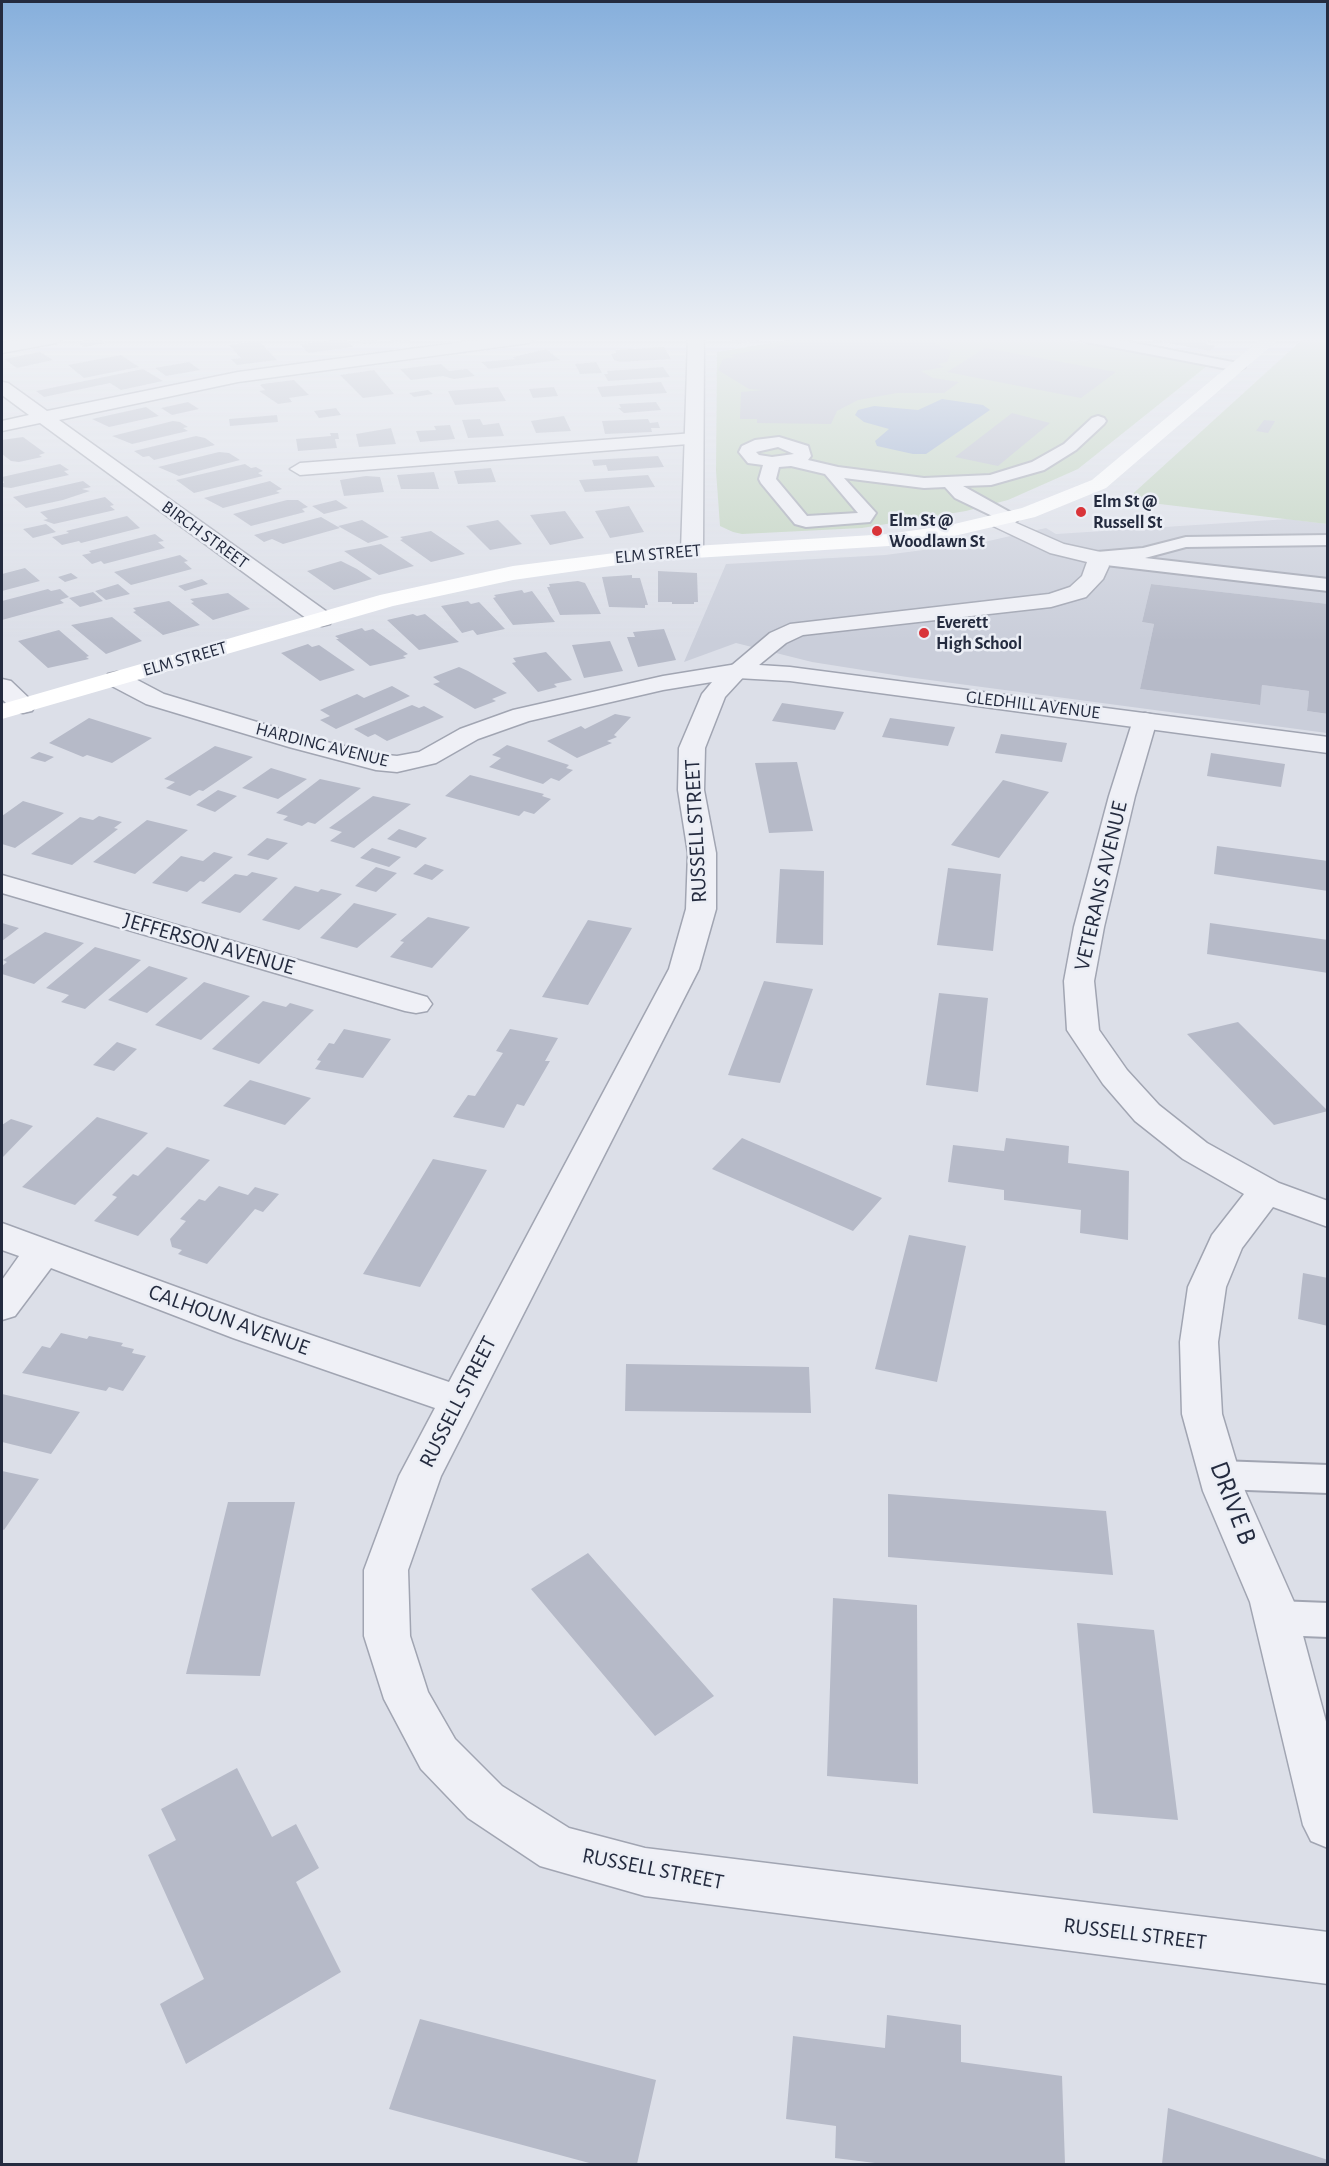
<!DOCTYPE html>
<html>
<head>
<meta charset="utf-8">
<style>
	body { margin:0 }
	#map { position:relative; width:1329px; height:2166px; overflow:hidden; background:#dcdfe8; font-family:"Alegreya Sans",sans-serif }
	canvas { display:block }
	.frame { position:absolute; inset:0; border:3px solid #242b3f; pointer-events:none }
</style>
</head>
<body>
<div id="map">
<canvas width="1329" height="2166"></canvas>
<div class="frame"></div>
</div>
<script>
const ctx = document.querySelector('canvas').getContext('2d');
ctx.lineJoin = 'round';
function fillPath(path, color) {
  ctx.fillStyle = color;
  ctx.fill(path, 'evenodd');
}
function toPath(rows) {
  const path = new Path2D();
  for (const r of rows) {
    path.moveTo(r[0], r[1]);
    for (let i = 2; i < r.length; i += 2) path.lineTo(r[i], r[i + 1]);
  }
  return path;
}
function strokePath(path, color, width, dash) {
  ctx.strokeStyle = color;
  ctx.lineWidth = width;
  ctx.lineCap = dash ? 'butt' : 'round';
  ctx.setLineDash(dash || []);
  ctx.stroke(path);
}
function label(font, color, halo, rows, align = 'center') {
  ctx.font = font + ' "Alegreya Sans",sans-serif';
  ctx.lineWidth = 5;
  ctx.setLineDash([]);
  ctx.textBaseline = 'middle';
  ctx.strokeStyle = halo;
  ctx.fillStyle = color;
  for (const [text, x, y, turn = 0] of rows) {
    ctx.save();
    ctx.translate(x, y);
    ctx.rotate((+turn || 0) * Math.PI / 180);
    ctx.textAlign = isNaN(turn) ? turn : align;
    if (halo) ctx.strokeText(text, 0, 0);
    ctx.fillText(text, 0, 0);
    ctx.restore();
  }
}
const built = toPath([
	[1288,519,1327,524,1327,604,1151,584,1142,622,1154,624,1140,689,1259,705,1262,685,1309,691,1307,711,1327,714,1327,733,907,677,812,662,736,643,684,662,726,564,885,555,984,542,1046,528,1056,534]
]);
const green = toPath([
	[801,338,1055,338,1207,366,1078,469,1008,500,966,511,862,528,742,534,733,532,720,526,716,471,717,352],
	[1304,338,1327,338,1327,524,1126,500]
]);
const water = toPath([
	[942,399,983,405,990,410,926,454,913,454,877,446,875,441,889,429,864,422,855,415,858,410,874,406,918,410]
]);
const building = toPath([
	[98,338,105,343,84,347,77,342],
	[358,338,374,338,379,343,364,344],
	[389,338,418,338,418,339,393,343],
	[728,338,766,338,766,339,738,344],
	[826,338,923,338,951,351,947,362,937,364,944,367,921,371,933,378,959,382,944,393,897,393,858,400,837,411,831,424,757,423,757,419,740,419,741,392,763,390,749,389,718,370,723,359,735,357,730,355],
	[1141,338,1214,338,1205,344,1215,346,1210,351],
	[345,339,353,347,308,353,300,344],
	[248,342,260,342,277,360,237,365,231,359,241,358,229,345],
	[664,347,671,359,620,362,614,360,611,354,616,353,615,350],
	[985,348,1116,372,1081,398,947,372],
	[546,349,560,360,489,369,481,362,515,359,513,357],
	[40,352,53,360,17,368,4,359],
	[121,355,139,367,84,378,68,365],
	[189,362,200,370,166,376,155,368],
	[596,362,602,373,580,374,575,364],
	[441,364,449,371,467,369,475,376,454,379,443,376,411,380,400,369],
	[663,367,670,377,608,381,604,374,608,374,607,371],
	[143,369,163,381,121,390,110,383,44,397,36,391],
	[374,370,394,394,363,398,340,375],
	[294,380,309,395,289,398,292,402,278,404,259,391,265,390,260,385,262,384],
	[661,382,667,393,602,397,597,387],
	[498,387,506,401,455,405,448,391],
	[554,387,558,396,533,398,529,389],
	[428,390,433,394,414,397,409,393],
	[188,402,199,409,172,415,161,408],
	[656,402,661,410,624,413,618,408,621,408,619,404],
	[146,407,159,416,109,427,92,419],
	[336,408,341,415,319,418,314,411],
	[1012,413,1050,423,998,466,955,457],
	[277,415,278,422,230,426,229,419],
	[564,416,571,431,536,433,531,421],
	[480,419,483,425,499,423,504,436,468,438,462,420],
	[648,419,650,423,658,422,660,428,651,428,652,432,605,434,602,421],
	[1264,420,1275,421,1268,433,1256,431],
	[173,421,180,422,188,427,183,428,188,431,132,444,112,436],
	[450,425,455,439,420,442,416,431,436,430,434,426],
	[391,428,396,444,359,447,356,434],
	[330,433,338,433,339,439,335,439,337,448,298,451,296,439,331,436],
	[196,436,205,438,215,445,154,460,149,456,143,457,134,451],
	[23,437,45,453,39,455,42,457,19,462,11,461,2,454,2,440],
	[219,452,229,453,240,460,179,476,158,467],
	[658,456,664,467,608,471,606,465,594,466,592,460],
	[60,464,69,470,64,471,69,475,11,488,2,487,2,483,4,483,2,477],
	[245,464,251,468,256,467,263,471,258,473,263,476,194,493,176,480],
	[491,468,496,482,458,484,454,471],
	[434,472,439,489,401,489,397,475],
	[648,475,655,487,585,492,579,480],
	[366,476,380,477,384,492,344,496,340,480],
	[83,481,91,487,82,489,90,491,63,500,26,508,13,497],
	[270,481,282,489,276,491,280,493,223,508,204,498],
	[105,497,114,505,110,506,115,510,54,524,43,520,48,519,40,512],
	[287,500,298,500,308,507,302,509,305,512,251,526,233,514],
	[336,500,348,508,324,514,312,506],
	[629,506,644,532,610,538,595,511],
	[565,511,584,538,550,545,530,515],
	[127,516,140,528,81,543,79,541,62,545,52,537,69,533,66,531],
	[321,517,340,528,283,544,272,539,264,542,254,535],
	[362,520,375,528,389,537,368,543,338,526],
	[498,520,522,544,490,550,466,526],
	[46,524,56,532,33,538,23,529],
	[431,531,465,554,431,562,400,540,403,539,400,537],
	[155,534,164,541,158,542,165,548,104,564,101,561,92,564,82,555,91,553,89,551],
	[381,544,414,566,379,575,344,551],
	[180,555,188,561,184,562,192,569,131,585,114,572],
	[341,561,357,569,372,579,334,590,307,571],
	[25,568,40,581,2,591,2,574],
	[658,571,697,573,698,602,694,602,694,604,672,604,672,602,658,602],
	[71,573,78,578,65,582,58,577],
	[632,575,632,578,640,578,648,605,645,605,645,608,609,607,602,577],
	[202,579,208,584,185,591,178,586],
	[578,581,585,583,601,614,560,615,547,587,550,587,549,584],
	[118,584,130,594,106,600,95,591],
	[1151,584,1328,604,1328,714,1307,711,1309,691,1262,685,1260,705,1140,689,1154,624,1142,622],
	[48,589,51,591,60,589,69,597,60,600,64,603,2,620,2,601],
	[522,590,524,593,532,591,555,622,513,625,493,598,496,597,494,595],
	[93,592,103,601,80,607,69,598],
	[228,593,250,609,213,620,191,603,194,602,190,599],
	[169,601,200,625,163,635,133,612,136,611,133,608],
	[468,601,471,604,479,602,505,629,477,635,473,630,462,633,441,606],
	[413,614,417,616,425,614,459,642,419,650,387,620],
	[112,617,142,641,106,654,71,625],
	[362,628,365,631,373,629,408,654,403,656,406,658,370,666,336,639,339,639,335,636],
	[664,629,676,660,638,667,627,637,635,637,633,632],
	[59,630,89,656,86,657,89,659,48,668,18,641],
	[610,641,623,671,584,678,572,645],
	[308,644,312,647,319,645,355,670,320,681,281,653],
	[546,652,572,680,554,684,557,687,538,692,512,663,516,662,513,658],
	[459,667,468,671,507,693,492,699,496,701,475,709,433,684,440,682,433,677],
	[392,686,410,696,336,729,320,720,330,716,320,710,357,694,364,698],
	[782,703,844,712,835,730,772,721],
	[412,705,419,708,424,706,444,717,387,741,375,734,368,737,354,729],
	[615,714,631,717,614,735,617,737,607,741,612,743,577,758,547,741,581,726,585,729],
	[89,718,152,738,112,763,87,755,83,757,49,743],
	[890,718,955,727,948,746,882,737],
	[1001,734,1067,743,1062,762,995,753],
	[507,745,569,765,566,768,573,770,559,781,551,778,543,784,489,767,501,758,492,755],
	[215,746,253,757,203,791,199,790,190,796,166,788,175,782,164,779],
	[39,752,54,757,45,762,30,758],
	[1211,753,1285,764,1281,787,1207,776],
	[797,762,813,831,769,833,755,763],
	[271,768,307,779,278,799,242,788],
	[470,775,544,794,542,796,551,799,534,814,524,811,519,816,445,796],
	[320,779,361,788,315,824,308,822,302,826,283,820,288,816,276,813],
	[1003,780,1049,792,999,858,951,845],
	[218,790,237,796,215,812,196,805],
	[373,796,411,804,354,848,330,841,342,832,329,828],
	[23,801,64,813,15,848,2,844,2,816],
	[99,816,122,822,114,828,118,829,72,865,31,854,80,817,93,820],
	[147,820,188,830,135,874,93,862],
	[399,829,427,838,416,848,387,839],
	[267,838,288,843,268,860,247,855],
	[1217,846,1328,861,1328,891,1214,874],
	[372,848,401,857,389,867,360,858],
	[214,852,233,857,204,882,200,881,187,892,152,883,181,856,203,861],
	[425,864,444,870,432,880,413,874],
	[376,867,397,873,376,892,355,886],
	[948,868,1001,874,993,951,937,945],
	[780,869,824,871,823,945,776,943],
	[252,872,278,878,240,913,201,903,235,874,247,876],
	[295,886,318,892,321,889,342,894,299,930,262,920],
	[354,903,397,914,357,948,320,938],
	[428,917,470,927,432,968,390,957,404,942,400,941],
	[588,920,632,928,588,1005,542,997],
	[2,923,19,928,2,941],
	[1210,923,1328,940,1328,973,1207,954],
	[45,932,84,943,34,984,2,974,2,966,7,962,3,960],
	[95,947,141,960,85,1009,61,1002,69,995,46,988],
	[149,966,188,978,147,1013,108,1000],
	[764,981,813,989,780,1083,728,1075],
	[204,982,250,996,201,1040,155,1025],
	[939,993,988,998,978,1092,926,1085],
	[263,1001,286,1007,290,1003,314,1010,259,1064,212,1049],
	[1238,1022,1328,1111,1274,1125,1187,1034],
	[344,1029,391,1039,363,1078,315,1069,321,1061,317,1060,329,1043,334,1044],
	[510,1029,558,1038,545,1061,550,1061,524,1106,517,1104,504,1128,453,1117,468,1095,475,1096,503,1053,496,1051],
	[117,1042,137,1049,114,1071,93,1065],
	[250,1080,311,1098,285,1125,223,1106],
	[97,1117,148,1133,75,1205,22,1187],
	[11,1119,33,1126,2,1158,2,1125],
	[742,1138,882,1198,853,1231,712,1169],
	[1006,1138,1069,1146,1068,1163,1129,1171,1128,1240,1080,1233,1081,1210,1004,1200,1004,1190,948,1182,953,1145,1004,1151],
	[167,1147,210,1160,138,1236,94,1221,117,1197,112,1195,133,1174,138,1176],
	[433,1159,487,1170,420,1287,363,1274],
	[219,1186,248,1195,255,1187,279,1194,263,1212,255,1209,207,1264,178,1254,182,1250,172,1247,170,1239,186,1221,180,1219,199,1199,205,1201],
	[909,1235,966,1246,937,1382,875,1369],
	[1303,1273,1328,1278,1328,1326,1298,1319],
	[61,1333,87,1339,89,1336,123,1343,121,1346,134,1349,132,1353,146,1356,123,1391,109,1387,106,1391,22,1373,42,1346,50,1348],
	[626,1364,809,1367,811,1413,625,1411],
	[2,1394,80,1412,51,1454,2,1442],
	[2,1471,39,1479,4,1530,2,1529],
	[888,1494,1106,1511,1113,1575,888,1557],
	[228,1502,295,1502,260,1676,186,1674],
	[588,1553,714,1696,655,1736,531,1589],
	[833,1598,917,1605,918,1784,827,1776],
	[1077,1623,1154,1630,1178,1820,1093,1813],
	[237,1768,272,1837,296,1824,319,1868,296,1882,341,1972,186,2064,160,2004,204,1979,148,1855,176,1840,161,1809],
	[887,2015,961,2025,961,2062,1062,2076,1065,2164,883,2164,835,2158,836,2126,786,2119,793,2036,885,2048],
	[420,2019,656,2080,637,2164,593,2164,389,2109],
	[1168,2108,1328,2160,1328,2164,1162,2164]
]);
const service = toPath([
	[1079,338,1108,338,1238,363,1245,367,1238,371,1086,342,1079,338],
	[1098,416,1104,418,1106,421,1104,424,1076,450,1044,470,991,485,963,486,1015,515,1018,519,1015,523,1009,524,955,498,945,487,924,488,844,478,876,513,870,522,806,527,795,524,761,483,759,479,763,465,748,463,739,452,742,446,755,440,779,437,808,446,811,456,808,460,838,467,924,478,990,475,1032,462,1064,444,1092,418,1098,416],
	[778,447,794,454,772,457,759,455,756,452,778,447],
	[791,466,825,474,858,513,807,516,776,479,779,467,791,466],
	[1328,535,1328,545,1186,547,1145,558,1328,579,1328,591,1097,564,1088,558,1097,552,1143,548,1186,537,1328,535],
	[1220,1461,1328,1465,1328,1493,1220,1489,1207,1485,1202,1475,1207,1465,1220,1461],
	[1277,1601,1328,1603,1328,1637,1277,1635,1263,1630,1258,1618,1263,1606,1277,1601]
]);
const minor = toPath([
	[30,338,64,338,56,343,2,353,2,343,30,338],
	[493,338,537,338,529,343,238,382,59,420,330,614,333,619,330,624,322,626,314,624,40,423,2,431,2,421,29,415,2,395,2,382,8,383,47,411,238,372,493,338],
	[694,433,703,439,701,443,300,475,290,469,300,463,694,433],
	[737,664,745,666,749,671,725,697,705,748,704,790,716,853,716,909,699,969,441,1476,408,1570,410,1636,428,1692,455,1739,502,1786,569,1828,645,1848,1328,1932,1328,1984,645,1896,540,1866,468,1818,421,1769,384,1699,364,1636,364,1570,399,1476,435,1408,233,1338,51,1268,15,1316,2,1320,2,1280,19,1256,2,1250,2,1223,261,1318,449,1382,669,969,686,909,688,853,678,790,679,748,702,694,712,682,663,690,529,721,478,739,436,763,397,772,376,770,289,747,146,704,108,684,105,679,108,674,117,672,126,674,164,694,307,737,376,754,397,756,419,752,460,729,513,710,663,676,737,664],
	[1145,713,1154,715,1157,720,1135,796,1104,927,1094,981,1099,1030,1127,1070,1159,1105,1207,1143,1279,1183,1328,1201,1328,1227,1273,1207,1242,1248,1226,1287,1218,1342,1222,1414,1245,1491,1294,1602,1328,1729,1328,1848,1311,1841,1303,1825,1250,1602,1203,1491,1182,1414,1180,1342,1188,1287,1212,1235,1244,1194,1183,1159,1135,1121,1103,1084,1067,1030,1064,981,1074,927,1109,796,1133,720,1136,715,1145,713],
	[2,875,427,997,432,1004,427,1011,416,1013,405,1011,2,893,2,875]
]);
const tertiary = toPath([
	[688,338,704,338,703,551,700,556,692,557,684,556,681,551,688,338],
	[998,515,1064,544,1105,553,1109,566,1103,579,1086,597,1051,607,803,635,786,643,759,665,790,667,1328,737,1328,753,790,681,737,678,729,676,725,671,770,633,790,624,1049,594,1070,587,1082,576,1087,562,1050,553,991,525,988,521,991,517,998,515],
	[2,679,11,681,32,701,35,706,32,711,23,713,14,711,2,699,2,679]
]);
const secondary = toPath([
	[1262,338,1280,338,1106,488,1035,517,950,537,889,546,646,561,513,580,393,606,2,719,2,704,380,595,513,566,646,549,889,534,950,525,1022,508,1092,480,1262,338]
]);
const markers = [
	[1081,512,6,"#d93439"],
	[877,531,6,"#d93439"],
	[924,633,6,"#d93439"]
];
const farPoinames = [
	["Elm St @",1093,502],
	["Russell St",1093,523],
	["Elm St @",889,521],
	["Woodlawn St",889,542],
	["Everett",936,623],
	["High School",936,644]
];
const farStreetnames = [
	["BIRCH STREET",205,535,36],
	["ELM STREET",658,554,-5],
	["ELM STREET",185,659,-16],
	["GLEDHILL AVENUE",1033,705,7],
	["HARDING AVENUE",322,745,14]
];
const streetNames = [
	["RUSSELL STREET",696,831,-93],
	["VETERANS AVENUE",1101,886,-77],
	["JEFFERSON AVENUE",209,944,16],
	["CALHOUN AVENUE",229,1320,20],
	["RUSSELL STREET",458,1402,-63],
	["RUSSELL STREET",653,1869,11],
	["RUSSELL STREET",1135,1934,7]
];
const nearStreetnames = [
	["DRIVE B",1233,1503,69]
];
fillPath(built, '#caceda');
fillPath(green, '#bfd2bc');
fillPath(water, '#93a8cb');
fillPath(building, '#b6bac8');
strokePath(service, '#a1a5b2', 4);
strokePath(minor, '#a1a5b2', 3);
strokePath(tertiary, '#a1a5b2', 3);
fillPath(service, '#eff0f6');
fillPath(minor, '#eff0f6');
fillPath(tertiary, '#eff0f6');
fillPath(secondary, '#fff');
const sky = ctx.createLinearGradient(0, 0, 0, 641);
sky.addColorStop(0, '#86afdc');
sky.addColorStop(0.53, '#eff1f5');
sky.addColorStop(1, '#eff1f500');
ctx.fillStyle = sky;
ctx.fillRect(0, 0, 1329, 641);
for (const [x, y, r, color] of markers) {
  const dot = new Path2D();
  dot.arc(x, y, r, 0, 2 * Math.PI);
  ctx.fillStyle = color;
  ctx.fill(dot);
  strokePath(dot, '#ebeef5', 2);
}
label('bold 18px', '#242b3f', '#ebeef5', farPoinames, 'left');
label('18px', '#242b3f', '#ebeef5', farStreetnames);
label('22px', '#242b3f', '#ebeef5', streetNames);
label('27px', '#242b3f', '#ebeef5', nearStreetnames);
</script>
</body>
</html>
